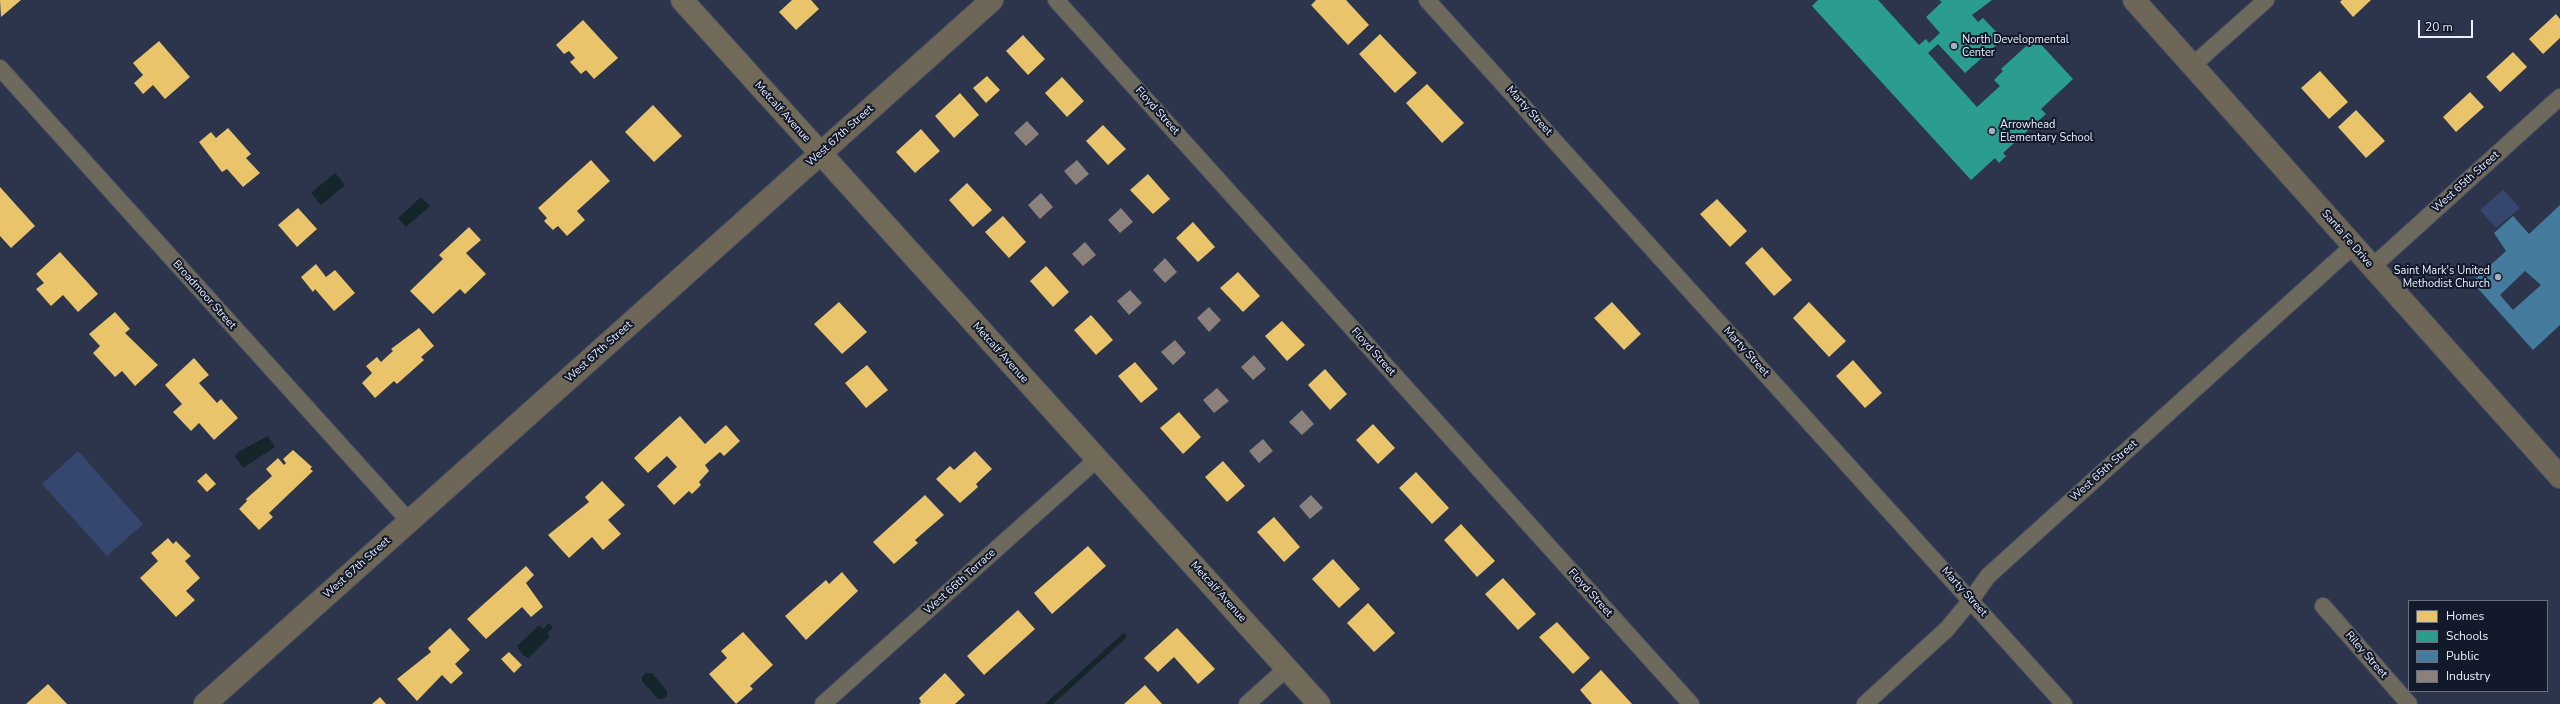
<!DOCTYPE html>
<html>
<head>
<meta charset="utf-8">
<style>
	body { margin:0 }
	#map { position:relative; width:2560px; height:704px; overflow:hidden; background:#2c354c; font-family:"Nunito Sans",sans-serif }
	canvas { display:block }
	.legend { position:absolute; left:2408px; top:600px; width:140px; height:92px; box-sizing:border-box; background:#11192b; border:1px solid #686f7e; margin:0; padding:5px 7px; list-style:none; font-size:12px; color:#eaeffa }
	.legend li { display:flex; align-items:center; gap:8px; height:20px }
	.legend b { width:20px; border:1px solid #686f7e }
	.scale { position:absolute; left:2418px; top:20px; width:55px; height:18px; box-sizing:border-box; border:2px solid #eaeffa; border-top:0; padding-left:5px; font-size:12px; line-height:14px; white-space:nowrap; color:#eaeffa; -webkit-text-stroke:3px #11192b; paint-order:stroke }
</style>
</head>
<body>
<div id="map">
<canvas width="2560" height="704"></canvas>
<ul class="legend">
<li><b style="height:11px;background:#e9c46a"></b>Homes</li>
<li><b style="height:11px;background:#2a9d8f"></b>Schools</li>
<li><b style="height:11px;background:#457b9d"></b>Public</li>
<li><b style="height:11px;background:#8a817c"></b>Industry</li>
</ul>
<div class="scale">20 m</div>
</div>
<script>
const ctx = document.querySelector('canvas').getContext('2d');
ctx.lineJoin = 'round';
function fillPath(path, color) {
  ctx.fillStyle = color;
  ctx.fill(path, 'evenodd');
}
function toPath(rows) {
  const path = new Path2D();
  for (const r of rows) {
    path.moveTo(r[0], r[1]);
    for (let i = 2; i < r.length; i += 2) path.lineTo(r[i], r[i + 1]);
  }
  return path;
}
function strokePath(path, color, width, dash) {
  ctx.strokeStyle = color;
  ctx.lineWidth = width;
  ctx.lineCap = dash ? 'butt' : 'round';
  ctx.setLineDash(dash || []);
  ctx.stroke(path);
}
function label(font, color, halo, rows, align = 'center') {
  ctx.font = font + ' "Nunito Sans",sans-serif';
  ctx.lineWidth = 4;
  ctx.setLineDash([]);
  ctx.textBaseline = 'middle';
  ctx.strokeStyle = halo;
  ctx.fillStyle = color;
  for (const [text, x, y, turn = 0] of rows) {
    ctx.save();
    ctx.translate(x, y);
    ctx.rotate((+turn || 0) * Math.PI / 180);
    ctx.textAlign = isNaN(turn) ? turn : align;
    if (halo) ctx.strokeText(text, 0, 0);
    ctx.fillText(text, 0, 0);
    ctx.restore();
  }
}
const green = toPath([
	[2503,190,2520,208,2496,228,2480,210],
	[78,451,143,524,107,556,42,484]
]);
const water = toPath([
	[335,173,345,185,321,205,311,193],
	[421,197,430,206,406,227,398,218],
	[268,436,275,447,243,468,235,456,238,452],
	[549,623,553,628,547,633,550,637,528,658,523,655,517,646,539,625,543,629],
	[646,673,652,673,667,691,667,696,663,699,658,699,642,681,642,677]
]);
const homes = toPath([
	[0,0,21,0,1,17],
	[792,0,811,0,819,9,796,30,779,12],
	[1316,0,1346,0,1369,25,1348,45,1311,5],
	[2342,0,2371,0,2353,17,2340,2],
	[2556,14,2560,19,2560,38,2543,54,2529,39],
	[583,20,618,58,594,79,586,70,581,74,570,62,575,58,569,51,564,54,556,45],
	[1380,34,1417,73,1395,93,1359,54],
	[1023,35,1045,59,1028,75,1006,51],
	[159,41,190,77,165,99,153,85,143,94,134,83,143,75,133,63],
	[2513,52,2527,67,2500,92,2486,77],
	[2320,71,2348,102,2329,119,2301,88],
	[987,76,1000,90,986,103,973,88],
	[1062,77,1084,101,1067,117,1045,93],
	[1427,84,1464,123,1442,143,1406,103],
	[2470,92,2484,107,2456,132,2443,117],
	[960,93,979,115,954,138,935,116],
	[653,105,682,136,654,162,625,132],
	[2356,110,2385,141,2366,158,2338,127],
	[1103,125,1126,149,1108,165,1086,141],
	[228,128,251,154,246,158,260,173,243,187,227,169,222,172,199,142,211,132,216,138],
	[921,129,940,151,915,173,896,152],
	[591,160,610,181,577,211,585,220,567,236,558,226,553,230,544,221,547,218,538,208],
	[1148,174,1170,199,1153,214,1130,190],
	[967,183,992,210,973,227,949,200],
	[0,187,35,226,11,248,0,236],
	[1717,199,1747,231,1730,247,1700,214],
	[298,208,317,229,297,247,278,225],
	[1003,216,1026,242,1009,258,985,232],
	[1193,222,1215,247,1198,262,1176,238],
	[469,227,481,240,466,253,486,274,465,294,460,289,433,314,410,291,443,259,439,255],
	[1762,247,1792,280,1774,296,1745,263],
	[60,252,98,294,78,312,63,295,51,306,36,289,44,283,36,274],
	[316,264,326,277,335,270,355,293,334,311,315,289,313,292,301,277],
	[1046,266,1069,292,1053,307,1030,281],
	[1238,272,1260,296,1243,312,1220,288],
	[839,302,867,332,842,354,814,324],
	[1612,302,1641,334,1624,350,1594,318],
	[1809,302,1846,341,1829,357,1793,318],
	[115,312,130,329,125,333,158,365,135,386,122,371,115,377,93,353,100,346,89,334],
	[1091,315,1113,340,1096,355,1074,330],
	[1282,321,1305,345,1287,361,1265,336],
	[419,328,434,346,421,357,424,360,397,384,394,381,375,398,362,383,372,373,366,366,377,357,381,362,393,351,391,349],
	[194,358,209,375,199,383,217,403,221,399,238,418,214,440,199,423,191,431,173,412,182,404,165,385],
	[1853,360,1882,393,1865,408,1836,376],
	[1135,362,1158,389,1141,403,1118,376],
	[867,365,888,390,866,408,845,383],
	[1325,369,1347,394,1330,410,1308,385],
	[1179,412,1201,437,1183,454,1160,428],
	[680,416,705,444,726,425,740,441,724,456,720,452,705,465,709,471,699,482,701,485,692,494,689,491,674,505,657,486,677,467,667,456,648,473,634,458],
	[1373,424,1395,448,1378,464,1356,440],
	[293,450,312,467,310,469,313,471,269,513,273,517,259,530,239,509,247,501,246,499,272,476,266,469,278,458,284,465,286,463,283,459],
	[975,451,992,469,976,484,978,487,960,503,936,479,950,466,954,470],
	[1223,461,1245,486,1227,502,1205,477],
	[1416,472,1449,508,1432,524,1399,488],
	[206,473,216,484,207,492,197,481],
	[602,481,625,505,608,520,621,534,603,550,592,537,569,558,548,535,589,502,585,497],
	[925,495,944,515,915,540,918,543,894,564,873,542],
	[1274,517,1300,547,1284,562,1257,532],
	[1461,524,1495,561,1477,577,1444,540],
	[168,538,173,544,176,541,191,556,185,561,200,578,186,591,195,600,176,617,140,578,158,561,151,553],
	[1088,546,1106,566,1052,614,1034,593],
	[1333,559,1360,589,1339,608,1312,579],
	[526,566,534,575,526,583,543,607,531,617,522,607,486,639,467,619],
	[842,572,858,591,806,640,785,616,826,580,829,584],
	[1503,578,1536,614,1518,630,1485,594],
	[1368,603,1395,633,1374,652,1347,623],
	[1018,610,1035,629,984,675,967,656],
	[1557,622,1590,658,1573,674,1539,637],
	[450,628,470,650,455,664,463,673,451,684,442,675,417,701,397,679,431,652,428,648],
	[1177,628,1215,669,1198,684,1174,657,1158,672,1144,658],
	[743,632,773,665,750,686,753,689,736,704,709,674,727,658,721,651],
	[509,652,522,665,514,673,501,659],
	[1601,670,1632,704,1592,704,1580,690],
	[945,673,965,695,955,704,919,704,921,702,919,698],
	[48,684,67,704,26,704],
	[1145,685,1162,704,1124,704],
	[380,697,386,704,372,704]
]);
const schools = toPath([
	[1818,0,1878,0,1919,45,1926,39,1929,43,1940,33,1926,17,1942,2,1939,0,1992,0,1972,15,1978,22,1983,18,2003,39,1965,73,1938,44,1928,53,1977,107,2000,86,1994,80,2003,71,2001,69,2035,38,2073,79,2041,109,2046,114,2003,153,2006,156,1999,163,1995,158,1971,180,1812,6]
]);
const public = toPath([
	[2560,205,2560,325,2533,350,2472,282,2506,251,2494,233,2513,216,2529,234],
	[2525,271,2541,285,2513,310,2500,295]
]);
const industry = toPath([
	[1027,121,1039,134,1026,146,1014,133],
	[1077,160,1089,174,1076,185,1064,171],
	[1041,193,1053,207,1040,219,1028,205],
	[1121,208,1133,222,1120,233,1108,220],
	[1085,242,1096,255,1083,266,1072,254],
	[1165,258,1177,272,1165,283,1153,270],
	[1130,290,1142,303,1129,315,1117,301],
	[1209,307,1221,320,1209,332,1197,318],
	[1175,340,1186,353,1173,365,1161,352],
	[1254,355,1266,369,1253,380,1241,367],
	[1217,388,1229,401,1214,413,1203,400],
	[1302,410,1314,424,1302,435,1289,422],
	[1263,439,1273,451,1259,463,1249,451],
	[1311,495,1323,508,1310,519,1299,506]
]);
const stream = toPath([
	[1049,704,1124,636]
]);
const street = toPath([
	[1056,0,1691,704],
	[1427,0,2064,704],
	[2193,65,2266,0],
	[0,68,409,521],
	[2372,267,2560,97],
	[2323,606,2409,704],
	[823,704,1096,460],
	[1247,704,1287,668],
	[1865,704,1947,629,1971,600,1988,576,2353,246]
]);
const secondary = toPath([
	[2134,0,2560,477],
	[205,704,992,0]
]);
const primary = toPath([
	[682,0,1319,704]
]);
const markers = [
	[1954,46,4,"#a8aebd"],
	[1992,131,4,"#a8aebd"],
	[2498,277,4,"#a8aebd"]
];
const poiNames = [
	["North Developmental",1962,40],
	["Center",1962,53],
	["Arrowhead",2000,125],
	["Elementary School",2000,138],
	["Saint Mark's United",2490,271,"right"],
	["Methodist Church",2490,284,"right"]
];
const streetNames = [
	["Floyd Street",1157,111,48],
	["Marty Street",1529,111,48],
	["Metcalf Avenue",782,112,48],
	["West 67th Street",840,136,-42],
	["West 65th Street",2466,182,-42],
	["Santa Fe Drive",2347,239,49],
	["Broadmoor Street",204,295,48],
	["West 67th Street",599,352,-42],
	["Floyd Street",1373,352,48],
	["Marty Street",1746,352,48],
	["Metcalf Avenue",1000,353,48],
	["West 65th Street",2104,471,-42],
	["West 67th Street",357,568,-42],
	["West 66th Terrace",960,582,-42],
	["Metcalf Avenue",1218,592,48],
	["Marty Street",1964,592,48],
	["Floyd Street",1590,593,48],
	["Riley Street",2366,655,49]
];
fillPath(green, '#36476f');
fillPath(water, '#142629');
fillPath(homes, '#e9c46a');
fillPath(schools, '#2a9d8f');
fillPath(public, '#457b9d');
fillPath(industry, '#8a817c');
strokePath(stream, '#142629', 5.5);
strokePath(street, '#495062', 18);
strokePath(secondary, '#495062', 24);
strokePath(primary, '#495062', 24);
strokePath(street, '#6d695d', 16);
strokePath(secondary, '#6e6757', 22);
strokePath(primary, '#726a58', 22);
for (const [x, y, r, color] of markers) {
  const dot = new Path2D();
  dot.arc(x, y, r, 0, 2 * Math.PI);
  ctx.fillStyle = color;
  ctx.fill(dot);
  strokePath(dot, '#11192b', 1.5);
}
label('11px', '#eaeffa', '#11192b', poiNames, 'left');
label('11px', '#eaeffa', '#11192b', streetNames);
</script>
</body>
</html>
